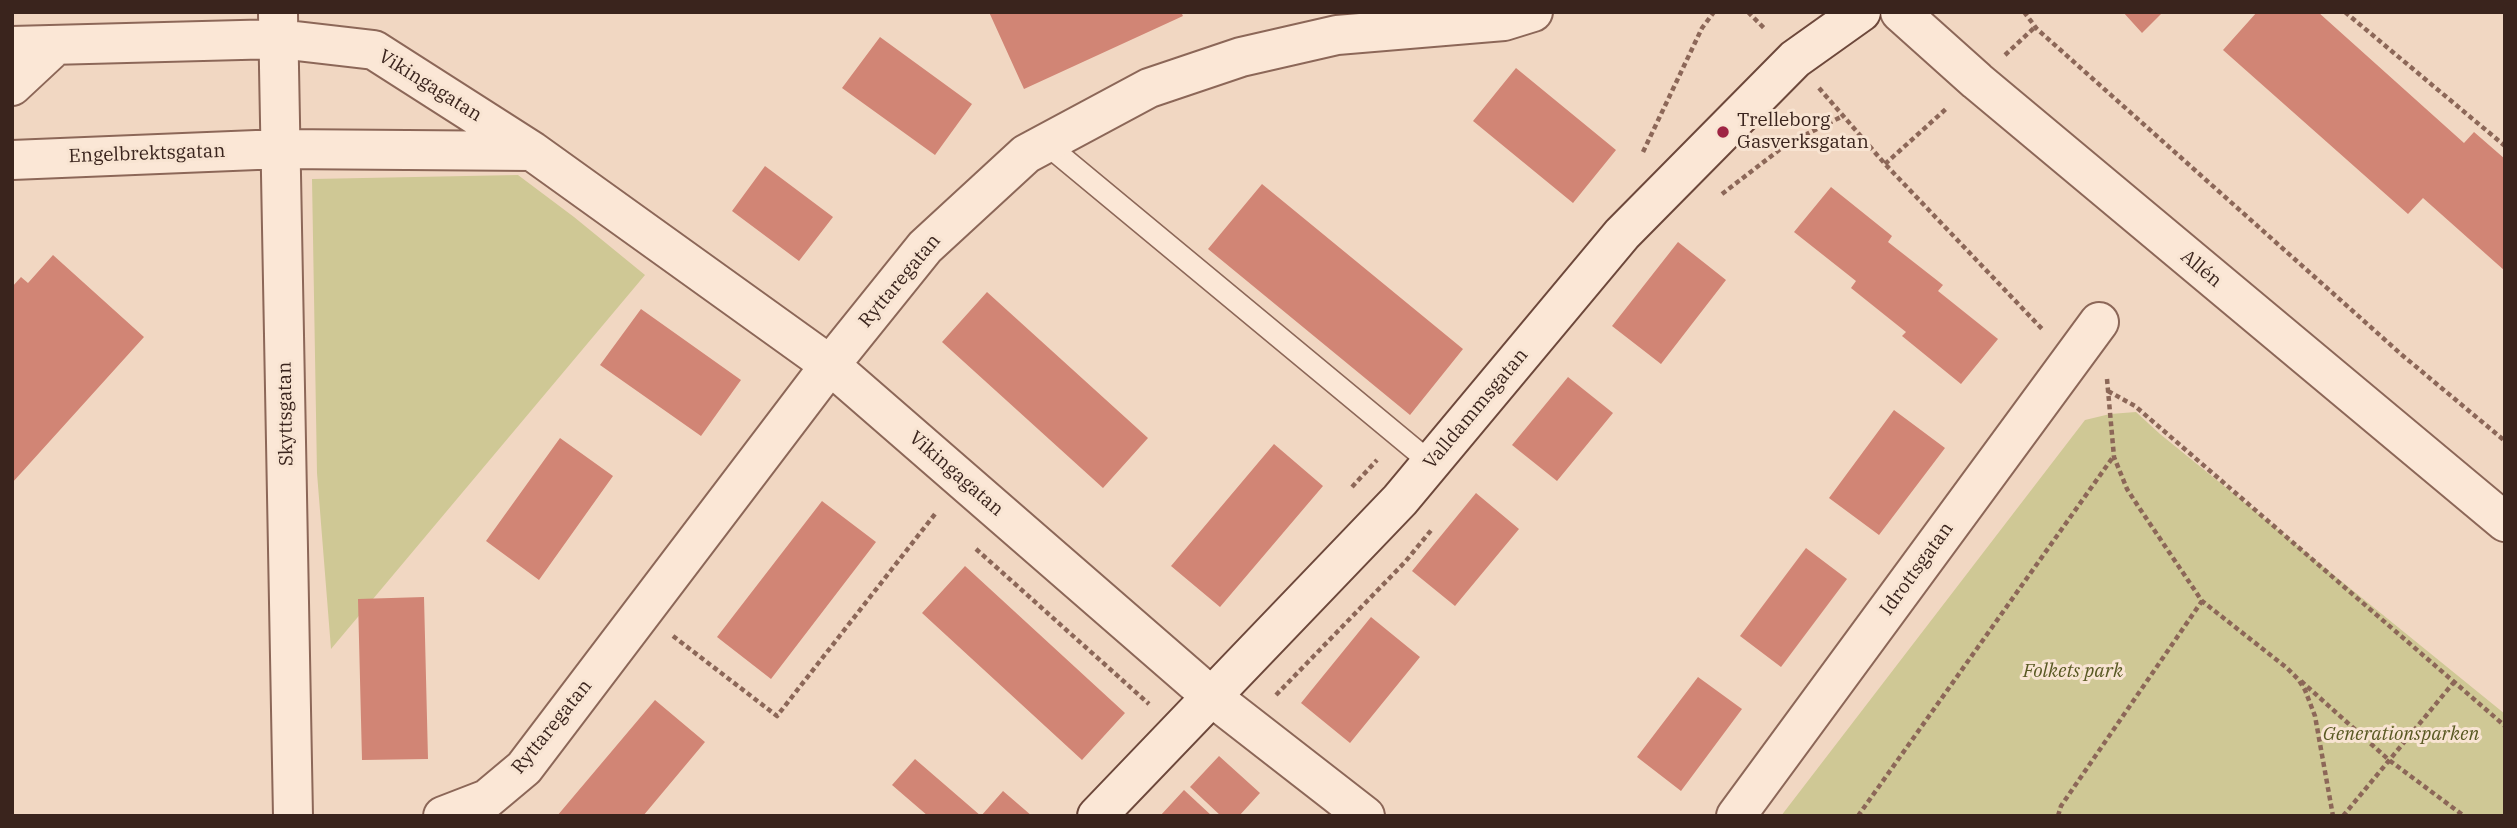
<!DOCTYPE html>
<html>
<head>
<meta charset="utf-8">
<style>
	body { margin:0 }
	#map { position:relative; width:2517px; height:828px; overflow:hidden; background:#f1d7c2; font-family:"IBM Plex Serif",serif }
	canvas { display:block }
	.frame { position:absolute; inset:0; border:14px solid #3a241d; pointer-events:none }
</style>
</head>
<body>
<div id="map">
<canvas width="2517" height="828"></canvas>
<div class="frame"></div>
</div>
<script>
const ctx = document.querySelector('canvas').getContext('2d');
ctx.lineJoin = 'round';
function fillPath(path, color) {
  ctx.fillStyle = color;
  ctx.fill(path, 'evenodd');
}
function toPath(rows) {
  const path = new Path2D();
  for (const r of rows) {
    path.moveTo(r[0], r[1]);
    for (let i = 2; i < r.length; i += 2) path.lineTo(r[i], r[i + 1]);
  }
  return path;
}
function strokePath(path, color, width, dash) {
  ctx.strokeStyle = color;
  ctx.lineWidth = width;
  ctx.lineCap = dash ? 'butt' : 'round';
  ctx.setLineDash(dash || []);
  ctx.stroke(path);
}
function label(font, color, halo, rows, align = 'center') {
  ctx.font = font + ' "IBM Plex Serif",serif';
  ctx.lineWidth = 6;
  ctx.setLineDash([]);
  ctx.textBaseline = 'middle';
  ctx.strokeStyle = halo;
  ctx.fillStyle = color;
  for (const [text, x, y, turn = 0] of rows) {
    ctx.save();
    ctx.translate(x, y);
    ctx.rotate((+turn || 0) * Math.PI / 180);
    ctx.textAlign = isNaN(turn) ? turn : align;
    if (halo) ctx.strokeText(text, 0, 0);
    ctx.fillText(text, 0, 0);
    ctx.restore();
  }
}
const green = toPath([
	[518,175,574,217,645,275,331,649,317,473,312,179],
	[2136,412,2160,434,2505,714,2505,816,1781,816,2085,420,2110,414]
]);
const building = toPath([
	[989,12,1181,12,1183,16,1024,89],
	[2123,12,2163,12,2142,33],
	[2257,12,2318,12,2464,143,2474,132,2505,159,2505,271,2423,198,2408,214,2223,50],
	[880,37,972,104,935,155,842,88],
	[1516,68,1616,150,1573,203,1473,121],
	[765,166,833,217,799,261,732,211],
	[1262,184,1463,349,1410,415,1208,249],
	[1831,187,1892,236,1888,242,1943,285,1938,291,1998,339,1961,384,1902,336,1906,332,1851,288,1856,281,1794,232],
	[1678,242,1726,280,1661,364,1612,326],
	[53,255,144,337,12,483,12,287,21,277,28,283],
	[987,292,1148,438,1103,488,942,342],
	[641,309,741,380,701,436,600,365],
	[1568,377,1613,413,1557,481,1512,445],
	[1894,410,1945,448,1879,535,1829,498],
	[560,438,613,476,539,580,486,541],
	[1274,444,1323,486,1220,607,1171,566],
	[1476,493,1519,529,1455,606,1412,571],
	[822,501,876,542,771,679,717,637],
	[1806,548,1847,579,1781,667,1740,636],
	[965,566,1125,713,1082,760,922,613],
	[424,597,428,759,362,760,358,599],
	[1371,617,1420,657,1350,743,1301,703],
	[1698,677,1742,709,1681,791,1637,757],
	[655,700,705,742,643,816,557,816],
	[1219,756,1260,793,1239,816,1221,816,1190,787],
	[915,759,981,816,928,816,892,785],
	[1184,790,1212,816,1160,816],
	[1003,791,1032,816,981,816]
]);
const path = toPath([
	[1748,12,1766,30],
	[2024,12,2037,29,2402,355,2505,441],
	[2345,12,2505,146],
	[2005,55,2035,27],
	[1819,88,1885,164,2044,331],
	[1643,152,1702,28,1714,12],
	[1885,164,1947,108],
	[1722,194,1787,144,1843,116],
	[2107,379,2114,457,2127,489,2138,506,2202,601,2287,668,2298,679,2305,690,2315,716,2333,816],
	[2108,391,2135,406,2505,726],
	[1352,487,1377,460],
	[976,549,1149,704],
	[673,636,777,716,935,514],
	[2301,681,2389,760,2464,816],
	[1276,695,1405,562,1433,528],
	[1858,816,2113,457],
	[2058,816,2061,806,2202,601],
	[2343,816,2454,682]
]);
const lane = toPath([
	[1045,143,1431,463]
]);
const street = toPath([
	[1900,12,1977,81,2505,522],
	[278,14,293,816],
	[12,46,279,39,374,50,532,151,830,365,1212,697,1365,816],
	[12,86,56,45],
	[12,160,281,149,532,151],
	[443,816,487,799,524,768,830,365,925,247,1026,154,1149,88,1241,57,1337,35,1504,21,1533,12],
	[1736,816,2099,322]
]);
const secondary = toPath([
	[1097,816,1400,500,1622,234,1795,59,1861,12]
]);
const markers = [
	[1723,132,7,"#9e2443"]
];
const streetNames = [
	["Vikingagatan",430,86,32],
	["Engelbrektsgatan",147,154,-2],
	["Allén",2201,269,40],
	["Ryttaregatan",900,281,-50],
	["Valldammsgatan",1476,409,-50],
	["Skyttsgatan",286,414,-91],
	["Vikingagatan",956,474,41],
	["Idrottsgatan",1917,569,-54],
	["Ryttaregatan",552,727,-51]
];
const poiNames = [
	["Trelleborg",1737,121],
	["Gasverksgatan",1737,143]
];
const parkNames = [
	["Folkets park",2073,672],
	["Generationsparken",2401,735]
];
fillPath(green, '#cfc895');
fillPath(building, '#d18575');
strokePath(lane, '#8c6758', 24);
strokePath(street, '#8c6758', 42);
strokePath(secondary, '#6d483b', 42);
strokePath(path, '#8c6758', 4.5, [5, 3.5]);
strokePath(lane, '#fbe7d6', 21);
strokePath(street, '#fbe7d6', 38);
strokePath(secondary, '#fbe7d6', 38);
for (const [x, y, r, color] of markers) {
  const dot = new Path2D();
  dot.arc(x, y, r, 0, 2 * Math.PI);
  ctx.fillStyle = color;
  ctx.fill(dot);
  strokePath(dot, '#f8e4d2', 2.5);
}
label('19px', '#3a241d', '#f8e4d2', streetNames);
label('19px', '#3a241d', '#f8e4d2', poiNames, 'left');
label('italic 19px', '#585822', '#f8e4d2', parkNames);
</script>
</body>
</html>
